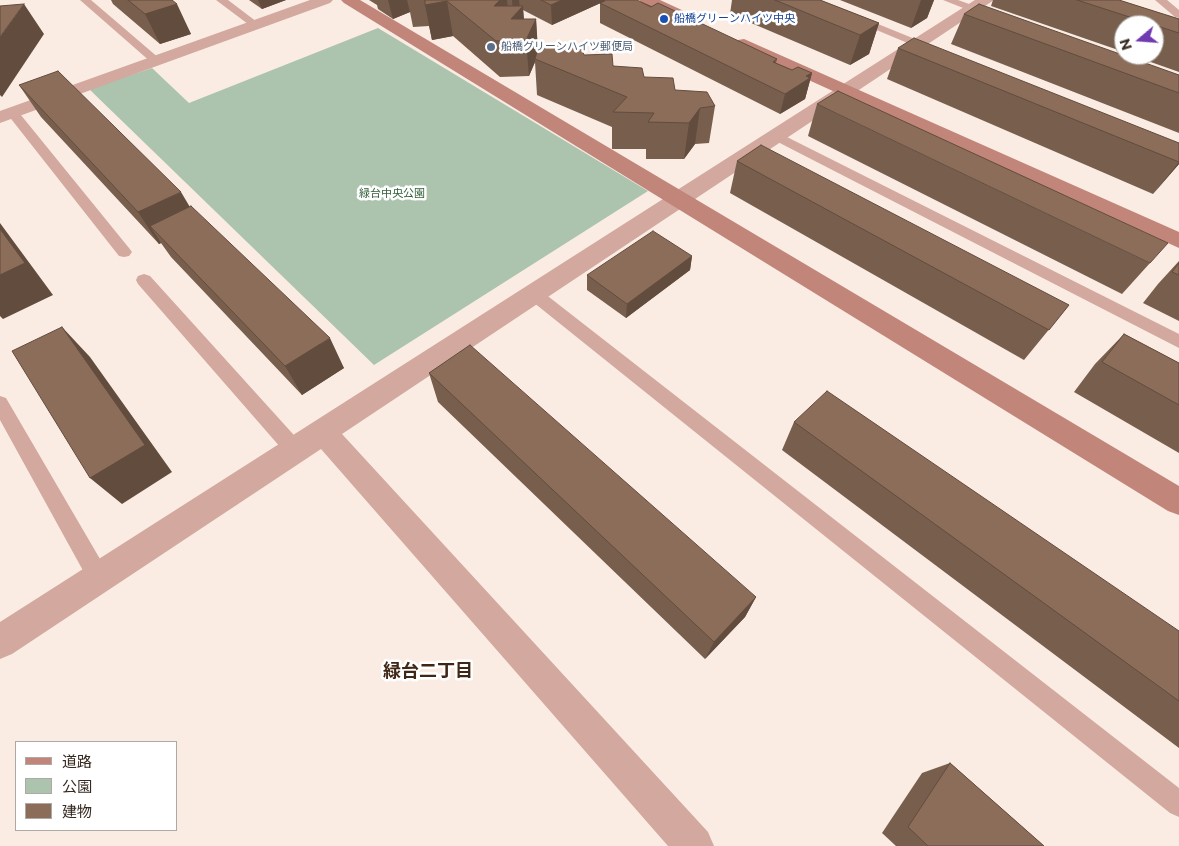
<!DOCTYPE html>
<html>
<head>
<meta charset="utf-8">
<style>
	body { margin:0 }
	#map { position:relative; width:1179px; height:846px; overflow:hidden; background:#faece3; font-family:Montserrat,"Noto Sans JP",sans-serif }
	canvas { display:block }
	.legend { position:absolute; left:15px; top:741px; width:162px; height:90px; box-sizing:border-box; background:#fff; border:1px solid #afa9a6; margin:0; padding:6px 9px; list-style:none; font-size:15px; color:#362921 }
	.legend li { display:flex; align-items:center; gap:10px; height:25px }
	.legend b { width:25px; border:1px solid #afa9a6 }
	.north { position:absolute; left:1114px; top:15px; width:50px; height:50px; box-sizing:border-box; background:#fff; border:1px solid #afa9a6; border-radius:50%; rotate:252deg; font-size:14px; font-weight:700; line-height:20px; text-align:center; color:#362921 }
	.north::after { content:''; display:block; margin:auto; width:18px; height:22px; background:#703ab1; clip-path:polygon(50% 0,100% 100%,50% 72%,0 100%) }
</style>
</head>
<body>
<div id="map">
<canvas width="1179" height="846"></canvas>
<ul class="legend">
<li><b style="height:6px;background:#c18579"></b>道路</li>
<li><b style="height:14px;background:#acc4ad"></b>公園</li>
<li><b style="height:14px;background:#8c6d59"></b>建物</li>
</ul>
<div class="north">N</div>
</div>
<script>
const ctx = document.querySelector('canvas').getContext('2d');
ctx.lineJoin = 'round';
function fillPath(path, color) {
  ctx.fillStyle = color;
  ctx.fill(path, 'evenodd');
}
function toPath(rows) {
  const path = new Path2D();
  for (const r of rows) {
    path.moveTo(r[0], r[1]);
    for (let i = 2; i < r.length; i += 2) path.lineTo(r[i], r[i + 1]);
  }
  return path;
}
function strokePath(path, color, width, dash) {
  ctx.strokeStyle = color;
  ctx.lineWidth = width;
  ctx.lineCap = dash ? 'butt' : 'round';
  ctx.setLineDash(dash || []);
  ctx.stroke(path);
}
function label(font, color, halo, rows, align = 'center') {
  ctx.font = font + ' Montserrat,"Noto Sans JP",sans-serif';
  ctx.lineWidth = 5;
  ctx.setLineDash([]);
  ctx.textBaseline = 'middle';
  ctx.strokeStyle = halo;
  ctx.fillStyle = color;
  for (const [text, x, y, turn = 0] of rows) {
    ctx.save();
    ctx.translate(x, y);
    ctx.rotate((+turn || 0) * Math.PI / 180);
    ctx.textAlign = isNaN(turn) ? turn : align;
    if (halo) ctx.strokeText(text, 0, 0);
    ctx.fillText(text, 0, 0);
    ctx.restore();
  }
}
const green = toPath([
	[378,28,648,191,374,365,89,89,152,68,189,103]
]);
const lane = toPath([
	[80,0,91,0,160,59,162,61,160,63,152,63,80,0],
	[216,0,228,0,261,25,260,27,252,27,216,0],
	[805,0,819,0,937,48,939,50,933,53,929,52,805,0],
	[943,0,958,0,994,13,995,15,994,17,986,17,943,0],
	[1155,0,1167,0,1179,10,1179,18,1175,17,1155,0],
	[12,108,16,109,129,248,132,252,129,256,124,257,119,256,8,115,6,112,12,108],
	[777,132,1179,334,1179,348,772,139,770,136,777,132],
	[144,274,150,276,302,444,305,450,302,456,295,458,288,456,138,284,136,280,138,276,144,274],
	[534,288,540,290,1179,788,1179,817,1170,813,528,298,526,294,528,290,534,288],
	[0,396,6,398,107,571,110,578,107,585,99,588,91,585,0,420,0,396]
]);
const street = toPath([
	[310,0,333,0,330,3,0,123,0,111,310,0],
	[975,0,994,0,342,434,708,832,714,846,668,846,321,449,12,654,0,659,0,622,975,0]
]);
const secondary = toPath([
	[341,0,360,0,1179,486,1179,515,1168,511,344,3,341,0],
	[639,0,660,0,697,17,699,20,697,23,691,25,685,23,642,3,639,0],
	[744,39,1179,232,1179,248,738,48,736,44,738,40,744,39]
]);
const wall = toPath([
	[111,0,172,0,191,34,160,44,113,4],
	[249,0,286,0,262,9],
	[369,0,605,0,605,1,552,25,523,10,524,19,536,19,538,49,584,55,644,77,715,106,709,143,695,144,684,159,646,159,646,149,612,149,612,127,537,95,535,62,529,76,500,77,453,36,432,40,429,26,413,27,410,12,393,19,378,9,377,5],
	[732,0,820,0,879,23,869,54,850,65,730,14],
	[840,0,934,0,927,18,911,28],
	[993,0,1119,0,1179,19,1179,72,1131,55,1154,55,1154,25,1124,25,1124,52,991,6],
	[642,2,777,59,776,63,792,70,812,73,805,99,780,114,600,23,600,3],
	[964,14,1179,75,1179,133,951,44],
	[898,48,1179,143,1179,164,1153,194,887,79],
	[19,85,190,207,344,368,302,395,171,257,161,243,159,244,41,117],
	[817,104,1150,263,1122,294,808,136],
	[737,161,1069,305,1024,360,730,193],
	[692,256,690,270,626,318,587,290,587,275],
	[1179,261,1179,321,1143,303,1158,284],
	[1124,334,1179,363,1179,453,1074,392,1095,364],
	[429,373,756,597,745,617,705,659,438,402],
	[794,422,1179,631,1179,748,782,450],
	[950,763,1044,846,896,846,882,833,922,773]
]);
const shadedWall = toPath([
	[258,0,286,0,262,9],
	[388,0,407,0,410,12,393,19],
	[500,0,507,0,510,28,494,6],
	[512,0,519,0,520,9,513,12],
	[562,0,605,0,605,1,552,25,551,5],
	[921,0,934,0,927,18,911,28],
	[447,1,453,36,432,40,425,5],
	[24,4,44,34,2,97,0,95,0,37],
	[177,4,191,34,160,44,145,14],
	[523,6,525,40,511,19],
	[536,19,538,55,535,59,535,62,529,76,526,40],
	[879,23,869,54,850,65,860,35],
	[812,73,805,99,780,114,785,94,806,76],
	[700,108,695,144,684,159,689,123],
	[1179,162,1179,164,1153,194],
	[181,192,200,224,150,226,161,243,159,244,138,212],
	[0,223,53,295,3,319,0,316],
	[692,256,690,270,626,318,627,304],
	[62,327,90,357,172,472,122,504,90,478],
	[330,338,344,368,302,395,285,366],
	[756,597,745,617,705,659,714,642]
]);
const building = toPath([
	[128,0,172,0,177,4,145,14,128,0],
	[425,0,500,0,494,6,523,6,511,19,536,19,526,40,496,41,447,1,425,5,425,0],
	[541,0,562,0,551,5,541,0],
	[607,0,637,0,651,7,658,3,777,59,773,62,792,70,798,67,812,73,806,76,810,78,785,94,600,3,607,0],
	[775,0,820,0,879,23,860,35,775,0],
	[1077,0,1119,0,1179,19,1179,33,1077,0],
	[24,4,0,37,0,6,24,4],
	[979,4,1179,75,1179,93,964,14,979,4],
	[914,38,1179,143,1179,162,898,48,914,38],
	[539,44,580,45,584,55,612,54,613,66,642,68,644,77,673,78,675,90,707,92,715,106,700,108,689,123,648,122,654,113,613,112,627,97,535,59,539,44],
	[58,71,181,192,138,212,19,85,58,71],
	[838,91,1168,243,1150,263,817,104,838,91],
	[761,145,1069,305,1049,330,737,161,761,145],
	[191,206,330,338,285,366,150,226,191,206],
	[0,229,25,263,0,275,0,229],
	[653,231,692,256,627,304,587,275,653,231],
	[1179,263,1179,275,1172,272,1179,263],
	[62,327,145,445,90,478,12,351,62,327],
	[1124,334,1179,363,1179,405,1102,362,1124,334],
	[470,345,756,597,714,642,429,373,470,345],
	[827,391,1179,631,1179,701,794,422,827,391],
	[950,763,1044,846,928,846,908,827,950,763]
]);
const markers = [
	[664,19,5,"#1a4fb4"],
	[491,47,5,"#5c6f8a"]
];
const farTransitnames = [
	["船橋グリーンハイツ中央",674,19]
];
const farServicenames = [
	["船橋グリーンハイツ郵便局",501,47]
];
const farParknames = [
	["緑台中央公園",392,194]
];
const nearNeighbourhoodnames = [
	["緑台二丁目",428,672]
];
fillPath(green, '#acc4ad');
fillPath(lane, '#d2a89f');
fillPath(street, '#d2a89f');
fillPath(secondary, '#c18579');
fillPath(wall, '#785e4d');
fillPath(shadedWall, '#624c3e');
fillPath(building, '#8c6d59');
strokePath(building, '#624c3e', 1);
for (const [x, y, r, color] of markers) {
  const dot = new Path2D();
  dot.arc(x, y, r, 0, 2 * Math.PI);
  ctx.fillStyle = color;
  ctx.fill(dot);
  strokePath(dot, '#fff', 2);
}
label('11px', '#164399', '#fff', farTransitnames, 'left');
label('11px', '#4e5e75', '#fff', farServicenames, 'left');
label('11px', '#336139', '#fff', farParknames);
label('bold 18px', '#402614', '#fff', nearNeighbourhoodnames);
</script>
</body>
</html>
